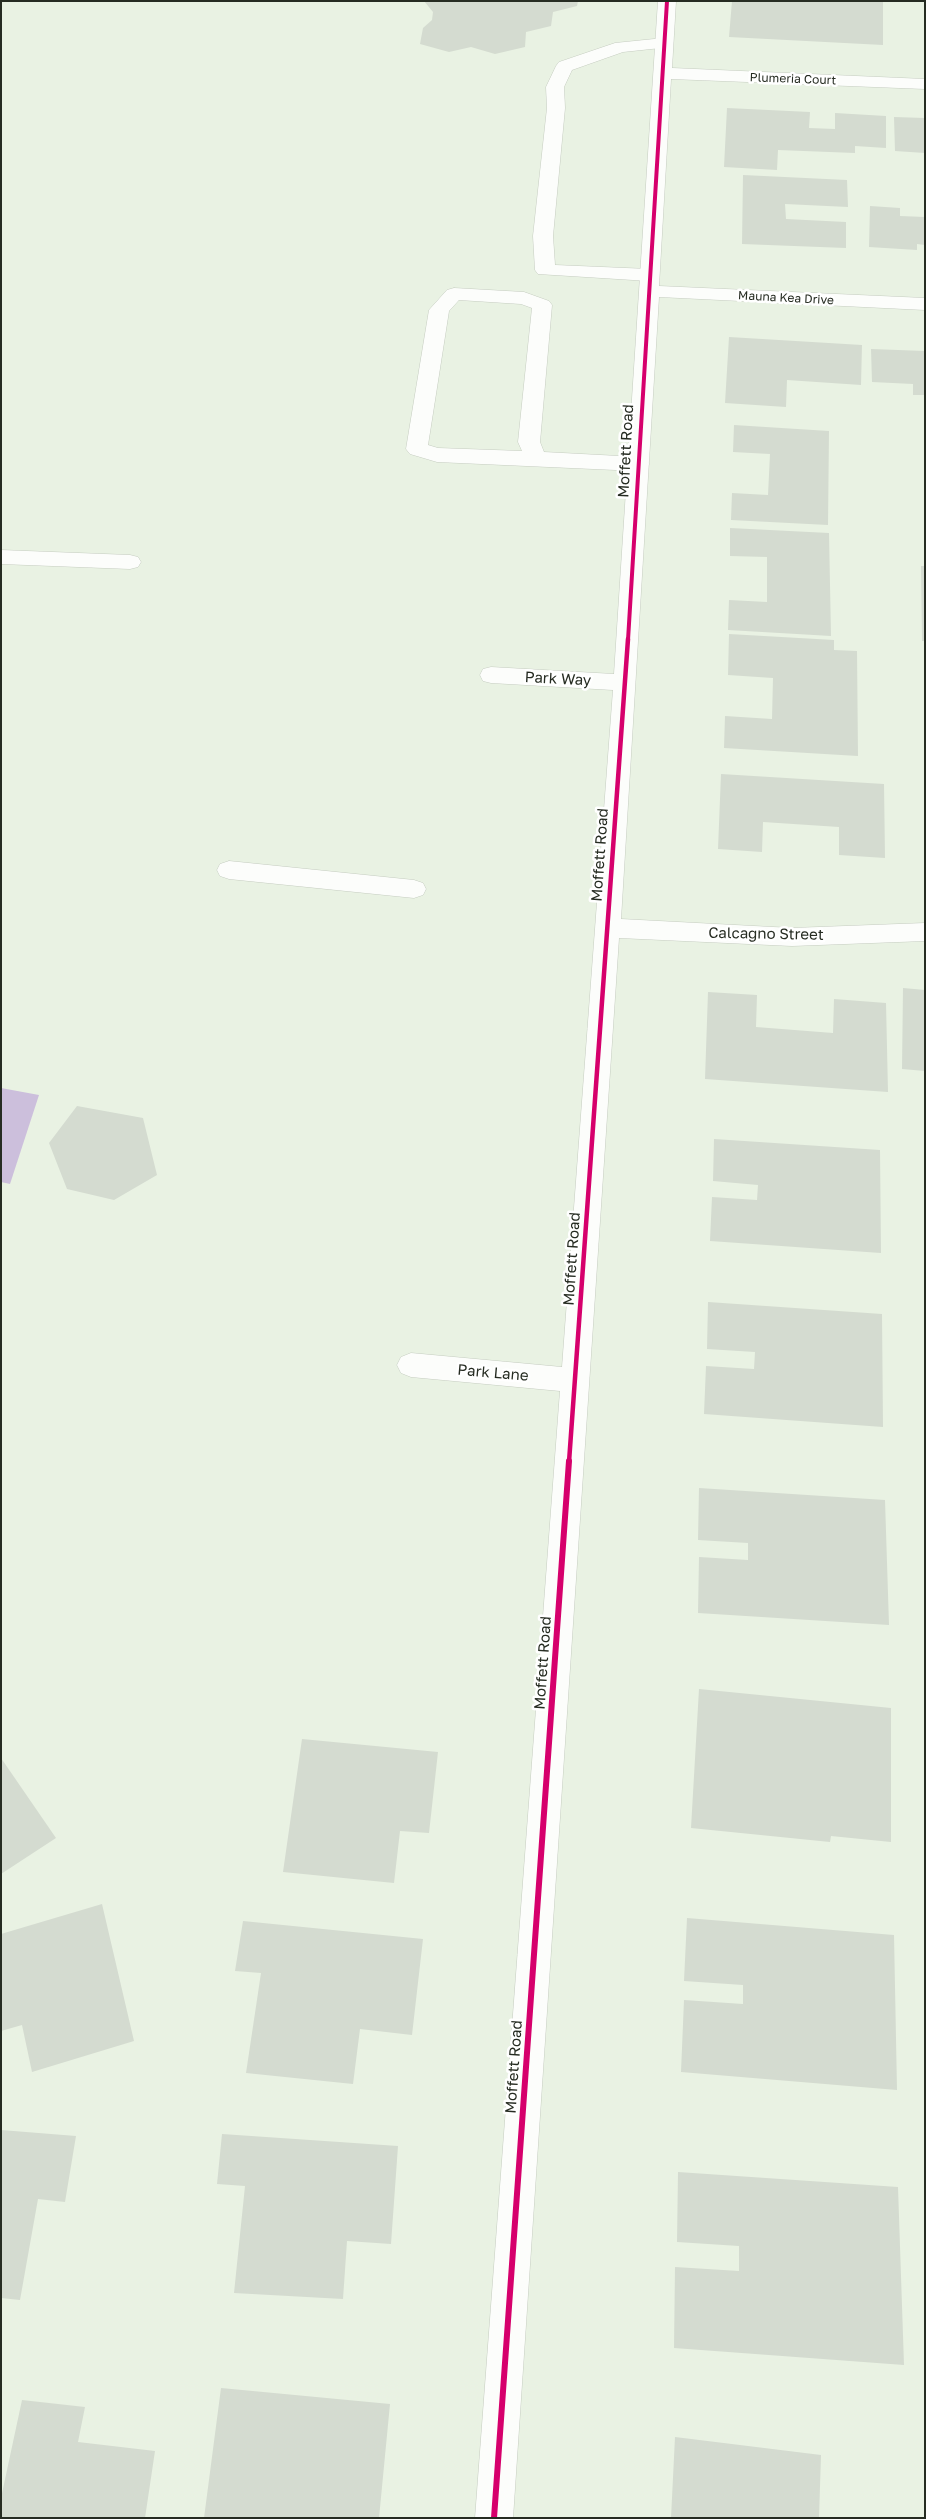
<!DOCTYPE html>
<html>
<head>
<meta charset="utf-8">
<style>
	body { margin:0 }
	#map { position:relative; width:926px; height:2519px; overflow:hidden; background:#e9f2e3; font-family:"Golos Text",sans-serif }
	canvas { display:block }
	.frame { position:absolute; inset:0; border:2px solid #262c22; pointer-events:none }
</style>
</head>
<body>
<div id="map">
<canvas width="926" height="2519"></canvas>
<div class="frame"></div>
</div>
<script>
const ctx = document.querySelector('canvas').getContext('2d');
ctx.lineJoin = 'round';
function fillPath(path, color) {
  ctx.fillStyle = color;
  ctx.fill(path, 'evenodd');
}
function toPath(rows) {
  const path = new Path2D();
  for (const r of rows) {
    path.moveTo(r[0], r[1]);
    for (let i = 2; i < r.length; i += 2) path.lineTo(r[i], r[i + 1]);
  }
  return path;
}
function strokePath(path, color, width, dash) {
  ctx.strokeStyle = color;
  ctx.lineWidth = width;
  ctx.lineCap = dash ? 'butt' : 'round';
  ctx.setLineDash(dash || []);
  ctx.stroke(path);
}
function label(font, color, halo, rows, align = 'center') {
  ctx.font = font + ' "Golos Text",sans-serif';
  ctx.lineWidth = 5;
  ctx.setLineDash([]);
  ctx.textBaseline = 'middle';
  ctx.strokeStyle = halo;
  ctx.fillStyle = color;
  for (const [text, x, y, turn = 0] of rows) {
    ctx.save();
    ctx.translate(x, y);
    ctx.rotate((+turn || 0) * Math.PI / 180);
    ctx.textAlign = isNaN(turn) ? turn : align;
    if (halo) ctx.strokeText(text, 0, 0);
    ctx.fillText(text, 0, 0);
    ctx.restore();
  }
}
const water = toPath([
	[1,1088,39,1095,10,1184,1,1182]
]);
const building = toPath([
	[424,1,578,1,577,6,553,12,551,26,526,32,525,47,495,54,471,47,449,52,420,44,423,28,432,20,433,12],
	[732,1,883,2,883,45,729,37],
	[727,108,810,112,809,128,835,129,835,113,886,116,886,148,855,146,855,153,778,150,777,170,724,167],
	[894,117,925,118,925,153,895,151],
	[743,175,847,180,848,207,785,204,786,219,846,222,846,248,742,244],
	[870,206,900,208,900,216,925,217,925,245,917,244,917,250,869,247],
	[729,337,862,345,861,385,787,380,786,407,725,403],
	[871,349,925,351,925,395,913,395,913,384,872,382],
	[734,425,829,431,828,525,731,520,732,493,768,495,770,454,733,452],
	[730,528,829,533,831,636,728,630,729,600,767,602,767,557,730,556],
	[921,566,925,566,925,641,922,641],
	[729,634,834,640,834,650,857,651,858,756,724,748,725,716,772,719,773,678,728,675],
	[721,774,884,784,885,858,839,855,839,827,763,822,762,852,718,849],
	[903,988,925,990,925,1071,902,1069],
	[708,992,757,995,756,1027,833,1033,834,999,886,1003,888,1092,705,1079],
	[77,1106,143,1118,157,1175,114,1200,67,1189,49,1143],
	[714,1139,880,1150,881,1253,710,1241,712,1197,757,1200,758,1185,713,1181],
	[708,1302,882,1314,883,1427,704,1414,706,1366,754,1369,755,1352,707,1349],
	[699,1488,885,1500,889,1625,698,1613,699,1557,748,1560,748,1543,698,1540],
	[699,1689,891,1708,891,1842,831,1836,830,1842,691,1828],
	[302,1739,438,1752,429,1833,400,1831,394,1883,283,1872],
	[1,1758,56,1838,1,1874],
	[102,1904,134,2041,32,2072,22,2025,1,2031,1,1934],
	[687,1918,894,1935,897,2090,681,2072,684,2000,743,2004,743,1985,684,1981],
	[243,1921,423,1939,412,2035,360,2029,353,2084,246,2073,261,1973,235,1971],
	[1,2130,76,2136,65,2202,38,2199,20,2300,1,2298],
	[222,2134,398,2146,391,2244,347,2241,343,2299,234,2293,245,2186,217,2184],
	[678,2172,898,2187,904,2365,674,2348,675,2267,739,2271,739,2246,677,2242],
	[221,2388,390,2404,379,2518,204,2518],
	[22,2400,85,2407,78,2442,155,2451,145,2518,1,2518,1,2498],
	[675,2437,821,2455,819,2518,671,2518]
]);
const lane = toPath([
	[664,38,670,39,673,43,670,47,623,52,572,70,564,87,565,108,553,236,555,265,649,269,656,271,659,275,656,279,649,281,538,274,535,270,533,236,547,108,546,87,556,66,559,62,615,43,664,38],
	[454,288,524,292,549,301,552,305,540,442,544,452,638,457,646,459,649,464,646,469,638,471,437,462,410,454,406,449,429,310,447,290,454,288],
	[459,300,521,304,532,308,518,442,522,451,438,448,428,445,449,311,459,300],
	[1,550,130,555,138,557,141,562,138,567,130,569,1,564,1,550],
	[229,861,414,880,423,883,426,889,423,895,414,898,229,879,220,876,217,870,220,864,229,861]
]);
const street = toPath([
	[658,1,676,1,672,68,925,79,925,89,671,79,659,286,925,298,925,310,659,297,621,919,792,928,925,923,925,941,792,946,619,938,513,2518,475,2518,560,1391,411,1377,401,1373,397,1365,401,1357,411,1353,562,1367,613,690,491,683,483,681,480,675,483,669,491,667,614,674,658,1]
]);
const cyclewayFar2 = toPath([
	[628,640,667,1]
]);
const cyclewayFar1 = toPath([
	[569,1462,628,639]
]);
const cycleway = toPath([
	[494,2518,569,1461]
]);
const farStreetnames = [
	["Plumeria Court",793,79,2],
	["Mauna Kea Drive",786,298,3]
];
const streetNames = [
	["Moffett Road",626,451,-87],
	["Park Way",558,679,3],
	["Moffett Road",600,855,-86],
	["Calcagno Street",766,934,1],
	["Moffett Road",572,1259,-86],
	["Park Lane",493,1373,5],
	["Moffett Road",543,1663,-86],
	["Moffett Road",514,2067,-86]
];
fillPath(water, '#ccbfdc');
fillPath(building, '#d4dbd0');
strokePath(lane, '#c5ccc0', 1);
strokePath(street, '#c5ccc0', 1);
fillPath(lane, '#fcfdfb');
fillPath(street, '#fcfdfb');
strokePath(cyclewayFar2, '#d6006c', 4);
strokePath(cyclewayFar1, '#d6006c', 4.5);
strokePath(cycleway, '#d6006c', 6);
label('12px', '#262c22', '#fff', farStreetnames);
label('15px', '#262c22', '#fff', streetNames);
</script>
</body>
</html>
